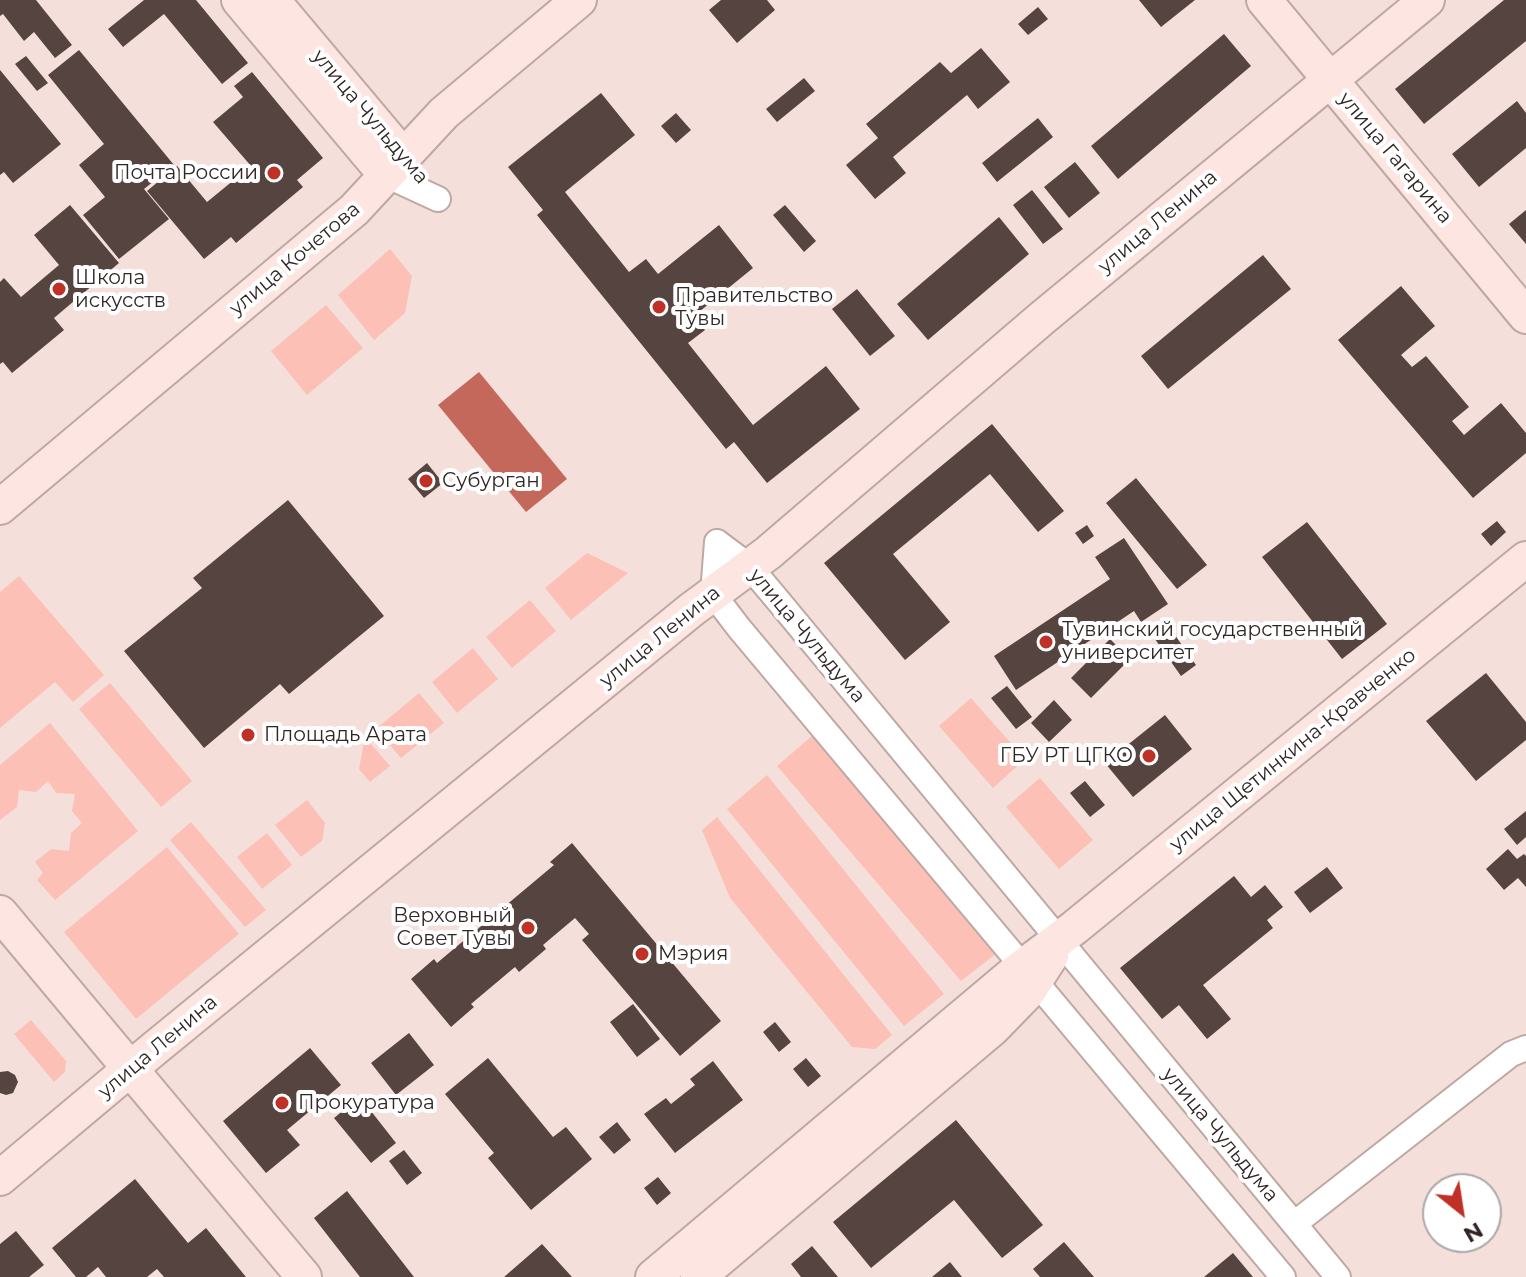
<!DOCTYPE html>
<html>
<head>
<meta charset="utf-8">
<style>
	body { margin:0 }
	#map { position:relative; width:1526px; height:1277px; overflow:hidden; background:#f5dfdb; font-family:Montserrat,sans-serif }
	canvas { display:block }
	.north { position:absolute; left:1422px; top:1173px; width:80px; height:80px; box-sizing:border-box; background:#fff; border:2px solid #aca8a8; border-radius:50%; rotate:150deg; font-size:22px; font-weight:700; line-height:32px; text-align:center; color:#2f2625 }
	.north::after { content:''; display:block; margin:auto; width:28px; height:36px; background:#bf3127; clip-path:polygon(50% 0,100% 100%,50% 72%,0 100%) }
</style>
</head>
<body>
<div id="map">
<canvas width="1526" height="1277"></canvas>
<div class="north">N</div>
</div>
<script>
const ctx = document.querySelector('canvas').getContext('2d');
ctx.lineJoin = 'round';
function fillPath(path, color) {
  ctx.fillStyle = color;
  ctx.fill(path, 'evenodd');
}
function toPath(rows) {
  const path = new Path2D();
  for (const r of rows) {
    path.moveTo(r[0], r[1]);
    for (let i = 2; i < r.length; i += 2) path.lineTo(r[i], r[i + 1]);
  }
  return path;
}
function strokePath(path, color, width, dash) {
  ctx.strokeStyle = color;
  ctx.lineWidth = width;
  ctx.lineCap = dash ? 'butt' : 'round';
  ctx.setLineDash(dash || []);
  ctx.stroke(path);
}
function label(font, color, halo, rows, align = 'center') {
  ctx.font = font + ' Montserrat,sans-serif';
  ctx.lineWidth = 8;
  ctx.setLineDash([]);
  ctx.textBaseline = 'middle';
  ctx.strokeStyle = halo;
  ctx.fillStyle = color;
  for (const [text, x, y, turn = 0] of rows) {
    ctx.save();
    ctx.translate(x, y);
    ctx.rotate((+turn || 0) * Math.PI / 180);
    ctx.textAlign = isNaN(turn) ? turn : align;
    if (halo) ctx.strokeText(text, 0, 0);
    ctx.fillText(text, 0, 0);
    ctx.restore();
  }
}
const green = toPath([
	[390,249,412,276,405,313,374,340,338,295],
	[326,305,363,348,307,395,271,351],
	[587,553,628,573,571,620,545,588],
	[19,576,104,675,73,702,55,682,0,728,0,592],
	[530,600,556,631,512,668,486,637],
	[473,648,498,679,457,713,432,682],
	[110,683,192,781,161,807,79,709],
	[419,693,444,723,401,758,376,729],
	[971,698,1025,759,993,788,939,726],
	[50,723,138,831,55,900,37,880,43,873,35,862,51,849,69,851,71,833,82,823,72,811,75,794,56,793,48,781,36,792,19,790,17,807,0,820,0,765],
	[812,736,997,953,961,981,777,766],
	[365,737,390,766,370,782,359,769],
	[767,775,944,994,904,1026,727,809],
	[1040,778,1093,840,1059,869,1006,807],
	[307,800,325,823,322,841,301,857,275,825],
	[717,817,892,1035,875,1049,852,1047,730,898,702,830],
	[191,822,266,910,245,927,170,840],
	[267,833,292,865,262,889,237,857],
	[167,847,239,934,136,1019,64,932],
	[31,1020,66,1061,65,1072,54,1082,14,1034]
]);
const water = toPath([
	[479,372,567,479,526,512,438,405]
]);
const building = toPath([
	[0,0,36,0,72,45,55,58,34,32,24,41,3,14,0,16],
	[144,0,196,0,248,63,222,84,164,14,123,47,108,29],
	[721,0,767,0,775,10,737,43,709,10],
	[1139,0,1195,0,1161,27],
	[1504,0,1526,0,1526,41,1424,124,1395,89],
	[1038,7,1048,19,1028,35,1018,24],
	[1224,34,1251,66,1118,179,1091,146],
	[981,48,1010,82,978,109,967,95,893,157,906,173,875,199,846,165,878,138,866,124,940,62,951,73],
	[79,50,174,165,144,189,169,219,119,259,83,215,105,197,79,165,104,144,48,75],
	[26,56,48,83,37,91,15,64],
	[0,70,61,144,13,183,4,172,0,175],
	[252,72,323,158,297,180,303,187,236,243,231,237,204,259,147,191,177,166,207,202,251,166,213,122,243,97,234,86],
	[804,78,815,91,777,122,766,109],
	[601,93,635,135,565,192,629,272,646,259,658,274,719,225,753,268,694,316,705,330,688,343,753,425,826,366,860,409,767,483,734,442,726,449,537,215,543,210,508,167],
	[1517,101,1526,113,1526,148,1479,187,1452,154],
	[676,113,691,130,676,143,661,126],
	[1038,118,1053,137,997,182,982,163],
	[1075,162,1100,193,1069,218,1044,187],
	[1032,190,1063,229,1043,244,1013,205],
	[70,205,119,263,54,318,64,330,12,373,3,362,0,364,0,282,4,278,21,297,59,265,34,235],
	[785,205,816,241,804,252,773,215],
	[1526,210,1526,244,1509,224],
	[999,217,1029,254,928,340,897,304],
	[1263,255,1291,289,1168,389,1141,356],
	[1401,286,1435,326,1401,355,1412,367,1426,356,1469,407,1452,421,1464,435,1501,403,1526,433,1526,453,1473,498,1338,340],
	[857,289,895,336,870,356,832,309],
	[992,424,1064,511,1038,532,990,474,893,554,950,622,905,660,824,563],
	[427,463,443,483,424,498,408,479],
	[1136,478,1207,565,1177,589,1106,503],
	[288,500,384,616,289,694,280,684,204,748,124,651,202,588,193,578],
	[1497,521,1506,532,1491,546,1481,534],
	[1307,522,1387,624,1342,659,1262,557],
	[1087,525,1094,536,1083,544,1075,533],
	[1124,538,1168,604,1141,622,1134,611,1016,690,994,656,1110,579,1095,557],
	[1165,621,1196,665,1181,676,1150,632],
	[1110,639,1130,659,1091,698,1071,678],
	[1486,673,1526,722,1526,740,1476,781,1426,721],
	[1007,686,1032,717,1016,729,991,698],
	[1054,700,1072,720,1049,742,1031,723],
	[1165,715,1192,749,1133,797,1105,763],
	[1085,781,1105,805,1090,817,1070,793],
	[1526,811,1526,837,1517,845,1504,829],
	[572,843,721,1021,680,1056,582,940,589,934,575,918,543,945,546,949,519,972,515,967,471,1004,474,1007,451,1027,411,979,434,959,437,963,554,865,550,862],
	[1508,849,1517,859,1524,854,1526,856,1526,887,1518,878,1504,890,1486,869],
	[1327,867,1343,888,1310,913,1294,892],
	[1234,876,1251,897,1265,885,1283,907,1267,920,1273,928,1203,985,1231,1019,1207,1039,1179,1005,1162,1019,1120,968],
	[633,1004,660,1039,637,1057,610,1022],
	[775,1022,791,1042,779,1052,763,1032],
	[409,1033,434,1065,396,1095,371,1063],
	[310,1048,341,1085,287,1130,300,1145,266,1173,223,1121],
	[488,1058,553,1137,566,1127,592,1159,531,1210,488,1158,494,1153,445,1094],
	[806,1058,821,1076,808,1087,793,1069],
	[713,1061,743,1100,675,1153,644,1114,666,1098,671,1104,695,1085,690,1079],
	[8,1071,15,1075,18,1082,13,1093,6,1095,0,1093,0,1072],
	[360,1097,396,1143,371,1163,334,1118],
	[956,1120,1043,1225,1002,1258,954,1200,871,1268,833,1222],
	[617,1122,631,1140,614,1154,599,1137],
	[404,1150,422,1173,407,1185,389,1161],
	[658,1177,671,1193,657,1205,644,1188],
	[135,1179,188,1243,206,1228,246,1277,164,1277,157,1269,147,1277,106,1277,98,1267,86,1277,76,1277,52,1248],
	[347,1191,414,1277,360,1277,314,1218],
	[16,1231,44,1265,29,1277,0,1277,0,1244],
	[1064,1242,1094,1277,1040,1277,1033,1269],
	[542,1244,572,1277,504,1277],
	[812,1246,838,1277,801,1277,791,1264],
	[1233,1253,1253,1277,1204,1277],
	[950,1262,962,1277,932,1277]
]);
const street = toPath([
	[386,175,438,199],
	[717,542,749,566,776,598,1338,1277],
	[717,542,713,594,739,628,1283,1277],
	[1294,1224,1511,1054,1526,1048]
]);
const secondary = toPath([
	[239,0,386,175],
	[272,0,403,156],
	[1264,0,1526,316],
	[0,507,354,210,444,113,579,0],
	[0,913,304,1277],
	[0,1178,155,1048,691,610,768,553,1041,319,1427,0],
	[653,1277,1012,975,1074,928,1526,559],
	[698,1277,993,1028,1027,993,1051,956]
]);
const markers = [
	[274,173,8,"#bf3127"],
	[59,289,8,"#bf3127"],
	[659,307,8,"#bf3127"],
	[426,481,8,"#bf3127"],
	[1046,642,8,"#bf3127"],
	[248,735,8,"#bf3127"],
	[1149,756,8,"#bf3127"],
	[528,928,8,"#bf3127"],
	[642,954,8,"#bf3127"],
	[282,1103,8,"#bf3127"]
];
const streetNames = [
	["улица Чульдума",370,117,50],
	["улица Гагарина",1395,158,50],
	["улица Ленина",1158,222,-40],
	["улица Кочетова",295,259,-40],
	["улица Чульдума",807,636,50],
	["улица Ленина",660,637,-39],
	["улица Щетинкина-Кравченко",1293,750,-39],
	["улица Ленина",158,1047,-40],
	["улица Чульдума",1220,1135,50]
];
const poiNames = [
	["Почта России",258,173,"right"],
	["Школа",75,278],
	["искусств",75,301],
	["Правительство",675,296],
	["Тувы",675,319],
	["Субурган",442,481],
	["Тувинский государственный",1062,630],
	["университет",1062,653],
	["Площадь Арата",264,735],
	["ГБУ РТ ЦГКО",1133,756,"right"],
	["Верховный",512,916,"right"],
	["Совет Тувы",512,939,"right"],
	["Мэрия",658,954],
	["Прокуратура",298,1103]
];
fillPath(green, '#fcc0b6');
fillPath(water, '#c5685c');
fillPath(building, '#564441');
strokePath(street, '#bda8a4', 28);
strokePath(secondary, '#bda8a4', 38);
strokePath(street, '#fff', 24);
strokePath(secondary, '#fde5e1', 34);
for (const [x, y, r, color] of markers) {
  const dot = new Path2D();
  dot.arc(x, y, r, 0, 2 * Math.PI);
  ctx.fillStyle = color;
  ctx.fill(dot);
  strokePath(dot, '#fff', 3);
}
label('20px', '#2f2625', '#fff', streetNames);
label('20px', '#2f2625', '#fff', poiNames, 'left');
</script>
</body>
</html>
